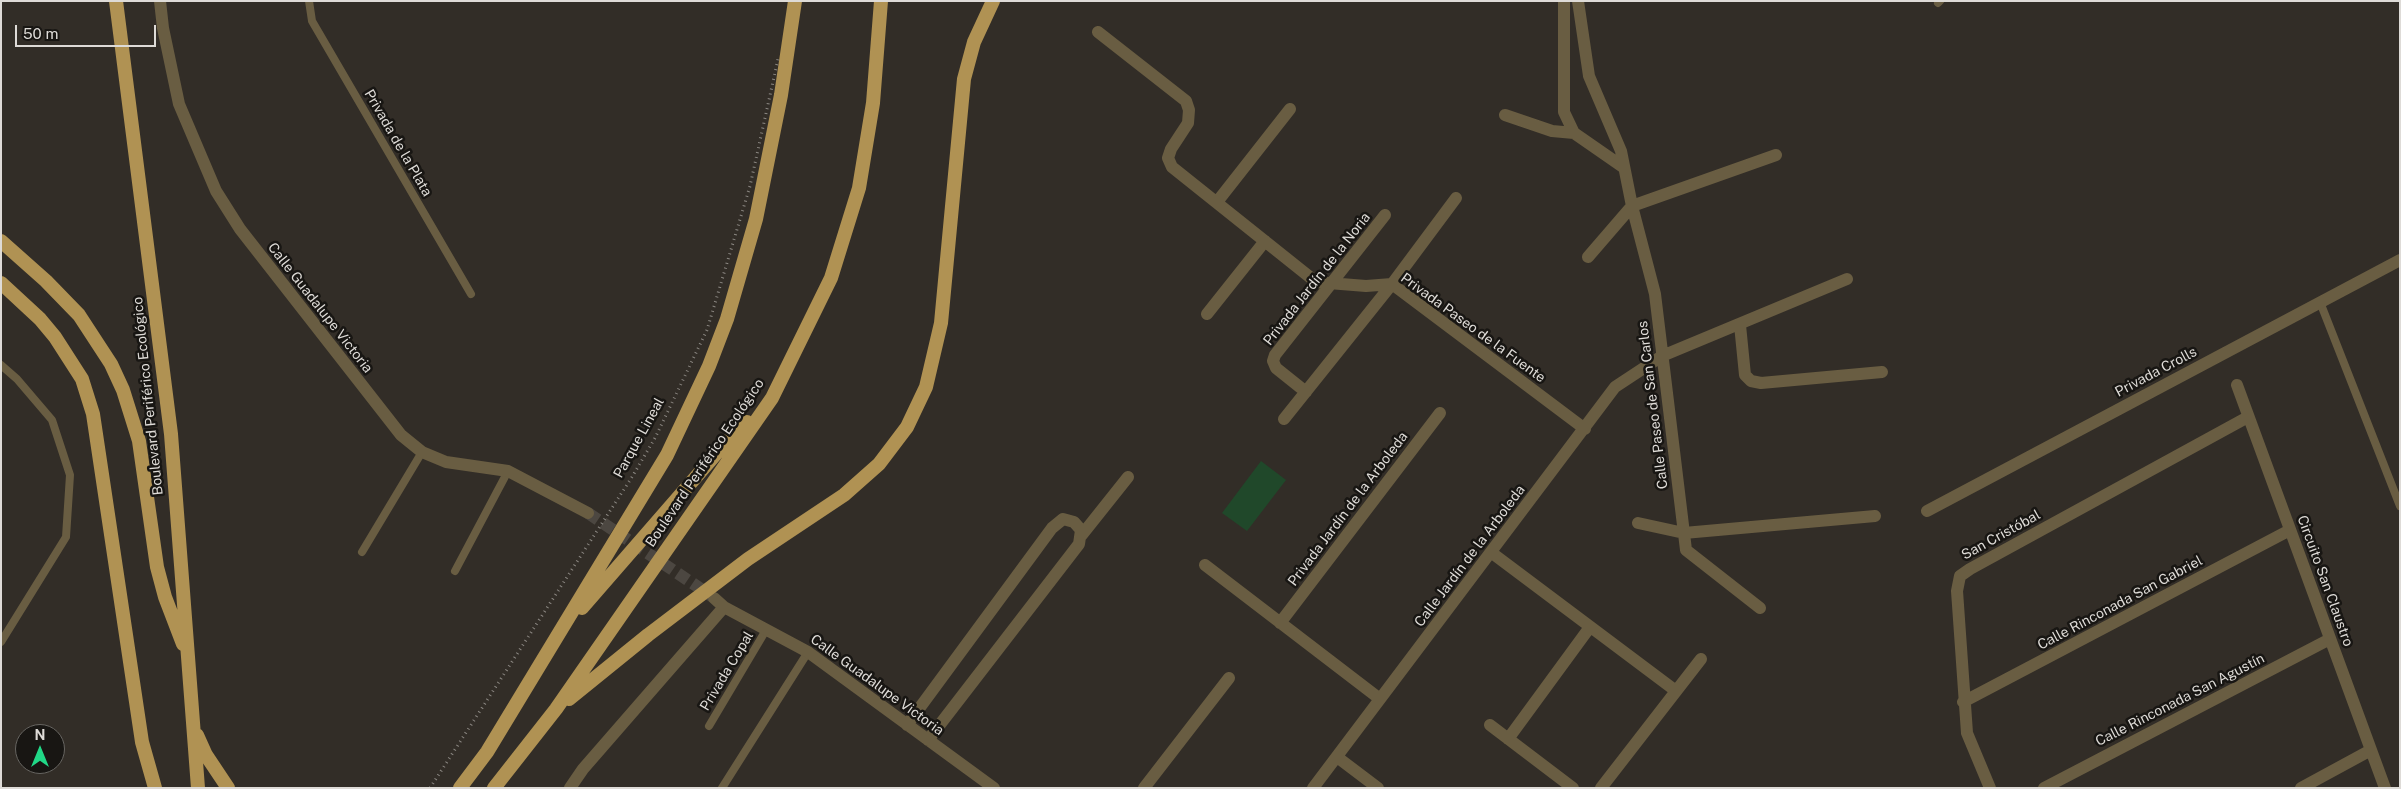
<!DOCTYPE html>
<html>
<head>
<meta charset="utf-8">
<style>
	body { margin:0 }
	#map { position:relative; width:2401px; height:789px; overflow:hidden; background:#322d27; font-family:"Public Sans",sans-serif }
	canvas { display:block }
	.frame { position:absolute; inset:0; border:2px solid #dedbd7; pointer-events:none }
	.north { position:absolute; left:15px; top:724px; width:50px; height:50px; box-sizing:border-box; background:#181613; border:1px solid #676561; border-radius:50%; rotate:0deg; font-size:14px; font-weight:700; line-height:20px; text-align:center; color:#dedbd7 }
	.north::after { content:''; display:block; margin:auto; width:18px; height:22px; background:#21d887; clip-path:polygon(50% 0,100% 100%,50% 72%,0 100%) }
	.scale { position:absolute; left:15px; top:25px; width:141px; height:22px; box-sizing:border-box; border:2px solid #dedbd7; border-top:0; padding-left:6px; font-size:15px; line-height:18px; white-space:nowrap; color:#dedbd7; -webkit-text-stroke:4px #181613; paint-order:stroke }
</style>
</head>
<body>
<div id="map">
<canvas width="2401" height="789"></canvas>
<div class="frame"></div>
<div class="north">N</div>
<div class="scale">50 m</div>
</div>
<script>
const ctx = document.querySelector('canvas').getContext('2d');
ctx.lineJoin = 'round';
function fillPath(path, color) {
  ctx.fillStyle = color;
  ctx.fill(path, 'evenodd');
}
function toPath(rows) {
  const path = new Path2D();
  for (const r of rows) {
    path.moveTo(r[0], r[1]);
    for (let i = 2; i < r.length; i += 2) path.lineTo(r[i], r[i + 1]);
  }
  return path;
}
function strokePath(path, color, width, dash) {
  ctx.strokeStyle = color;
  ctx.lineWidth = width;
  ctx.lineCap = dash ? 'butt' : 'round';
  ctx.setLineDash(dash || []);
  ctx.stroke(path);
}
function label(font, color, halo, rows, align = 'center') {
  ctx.font = font + ' "Public Sans",sans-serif';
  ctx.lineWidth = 5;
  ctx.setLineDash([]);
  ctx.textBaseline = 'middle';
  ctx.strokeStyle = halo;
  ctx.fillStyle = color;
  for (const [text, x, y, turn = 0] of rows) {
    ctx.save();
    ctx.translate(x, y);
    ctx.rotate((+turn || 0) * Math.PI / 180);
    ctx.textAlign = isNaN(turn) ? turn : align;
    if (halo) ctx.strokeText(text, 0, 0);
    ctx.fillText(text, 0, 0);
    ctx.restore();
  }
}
const green = toPath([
	[1261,461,1286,480,1247,531,1222,513]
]);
const minorTunnel = toPath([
	[588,513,713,597]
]);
const service = toPath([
	[309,1,312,21,471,294],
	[1938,3,1940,1],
	[2320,302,2400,506],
	[1,365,17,379,52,420,70,475,66,537,1,642],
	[362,552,422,452],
	[455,571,508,471],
	[709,726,766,630],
	[722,788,808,652]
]);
const minor = toPath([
	[160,1,163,28,179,104,216,191,240,229,401,435,422,452,446,462,508,471,588,513],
	[1564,1,1564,112,1574,133,1623,167],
	[1578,1,1589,76,1621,151,1632,206,1655,294,1686,550,1760,608],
	[1098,32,1186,101,1189,110,1188,123,1171,149,1168,158,1172,167,1316,282,1366,286,1392,284,1585,429],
	[1505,115,1552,131,1574,133],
	[1217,202,1290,109],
	[1588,257,1632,206,1776,155],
	[1207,314,1265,241],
	[1740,325,1745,375,1751,381,1761,383,1882,372],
	[2237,385,2385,788],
	[1306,392,1276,368,1273,361,1275,355,1385,215],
	[1284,419,1392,284,1456,198],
	[1927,511,2400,260],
	[1638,523,1684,533,1875,516],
	[1081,536,1128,477],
	[1492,553,1676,691],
	[1205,565,1380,699],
	[714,598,724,607,808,652,994,788],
	[1280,623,1440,413],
	[1963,702,2290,530],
	[907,725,1052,528,1063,519,1074,522,1081,530,1079,544,928,740],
	[1490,725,1573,788],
	[1508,739,1590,627],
	[1337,757,1378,788],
	[570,788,583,769,724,607],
	[1144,788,1229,678],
	[1313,788,1615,387,1662,356,1847,279],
	[1601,788,1701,659],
	[1990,788,1967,733,1957,591,1960,576,1970,569,2248,417],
	[2044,788,2330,639],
	[2301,788,2371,750]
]);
const trunk = toPath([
	[116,1,171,434,198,788],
	[1,241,46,281,79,315,111,364,123,390,139,441,157,567,165,597,183,644],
	[1,283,40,319,55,337,82,379,93,414,142,742,155,788],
	[582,608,722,447,747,422],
	[569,699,648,635,748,559,844,495,879,464,907,427,926,387,941,323,964,79,974,42,993,1],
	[197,735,206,755,228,788],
	[460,788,487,752,667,455,709,366,727,319,756,219,781,95,795,1],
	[494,788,556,709,772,398,831,278,859,188,873,103,881,1]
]);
const pathBridge = toPath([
	[430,788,632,477,655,438,707,330,750,186,778,59]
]);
const streetNames = [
	["Privada de la Plata",398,143,60],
	["Privada Jardín de la Noria",1317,279,-52],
	["Calle Guadalupe Victoria",320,308,52],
	["Privada Paseo de la Fuente",1473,328,36],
	["Privada Crolls",2156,372,-28],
	["Boulevard Periférico Ecológico",148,396,-96],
	["Calle Paseo de San Carlos",1653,405,-97],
	["Parque Lineal",639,438,-61],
	["Boulevard Periférico Ecológico",705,463,-56],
	["Privada Jardín de la Arboleda",1348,509,-53],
	["San Cristóbal",2001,535,-29],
	["Calle Jardín de la Arboleda",1470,556,-53],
	["Circuito San Claustro",2325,581,70],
	["Calle Rinconada San Gabriel",2120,603,-28],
	["Privada Copal",727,671,-59],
	["Calle Guadalupe Victoria",877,685,36],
	["Calle Rinconada San Agustín",2180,700,-27]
];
fillPath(green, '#20482a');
strokePath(minorTunnel, '#4c4741', 12, [12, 6]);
strokePath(service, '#695d42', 8);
strokePath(minor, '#695d42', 12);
strokePath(trunk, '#b09253', 14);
strokePath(pathBridge, '#8c8883', 3, [1, 4]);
label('14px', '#dedbd7', '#181613', streetNames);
</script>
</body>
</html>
